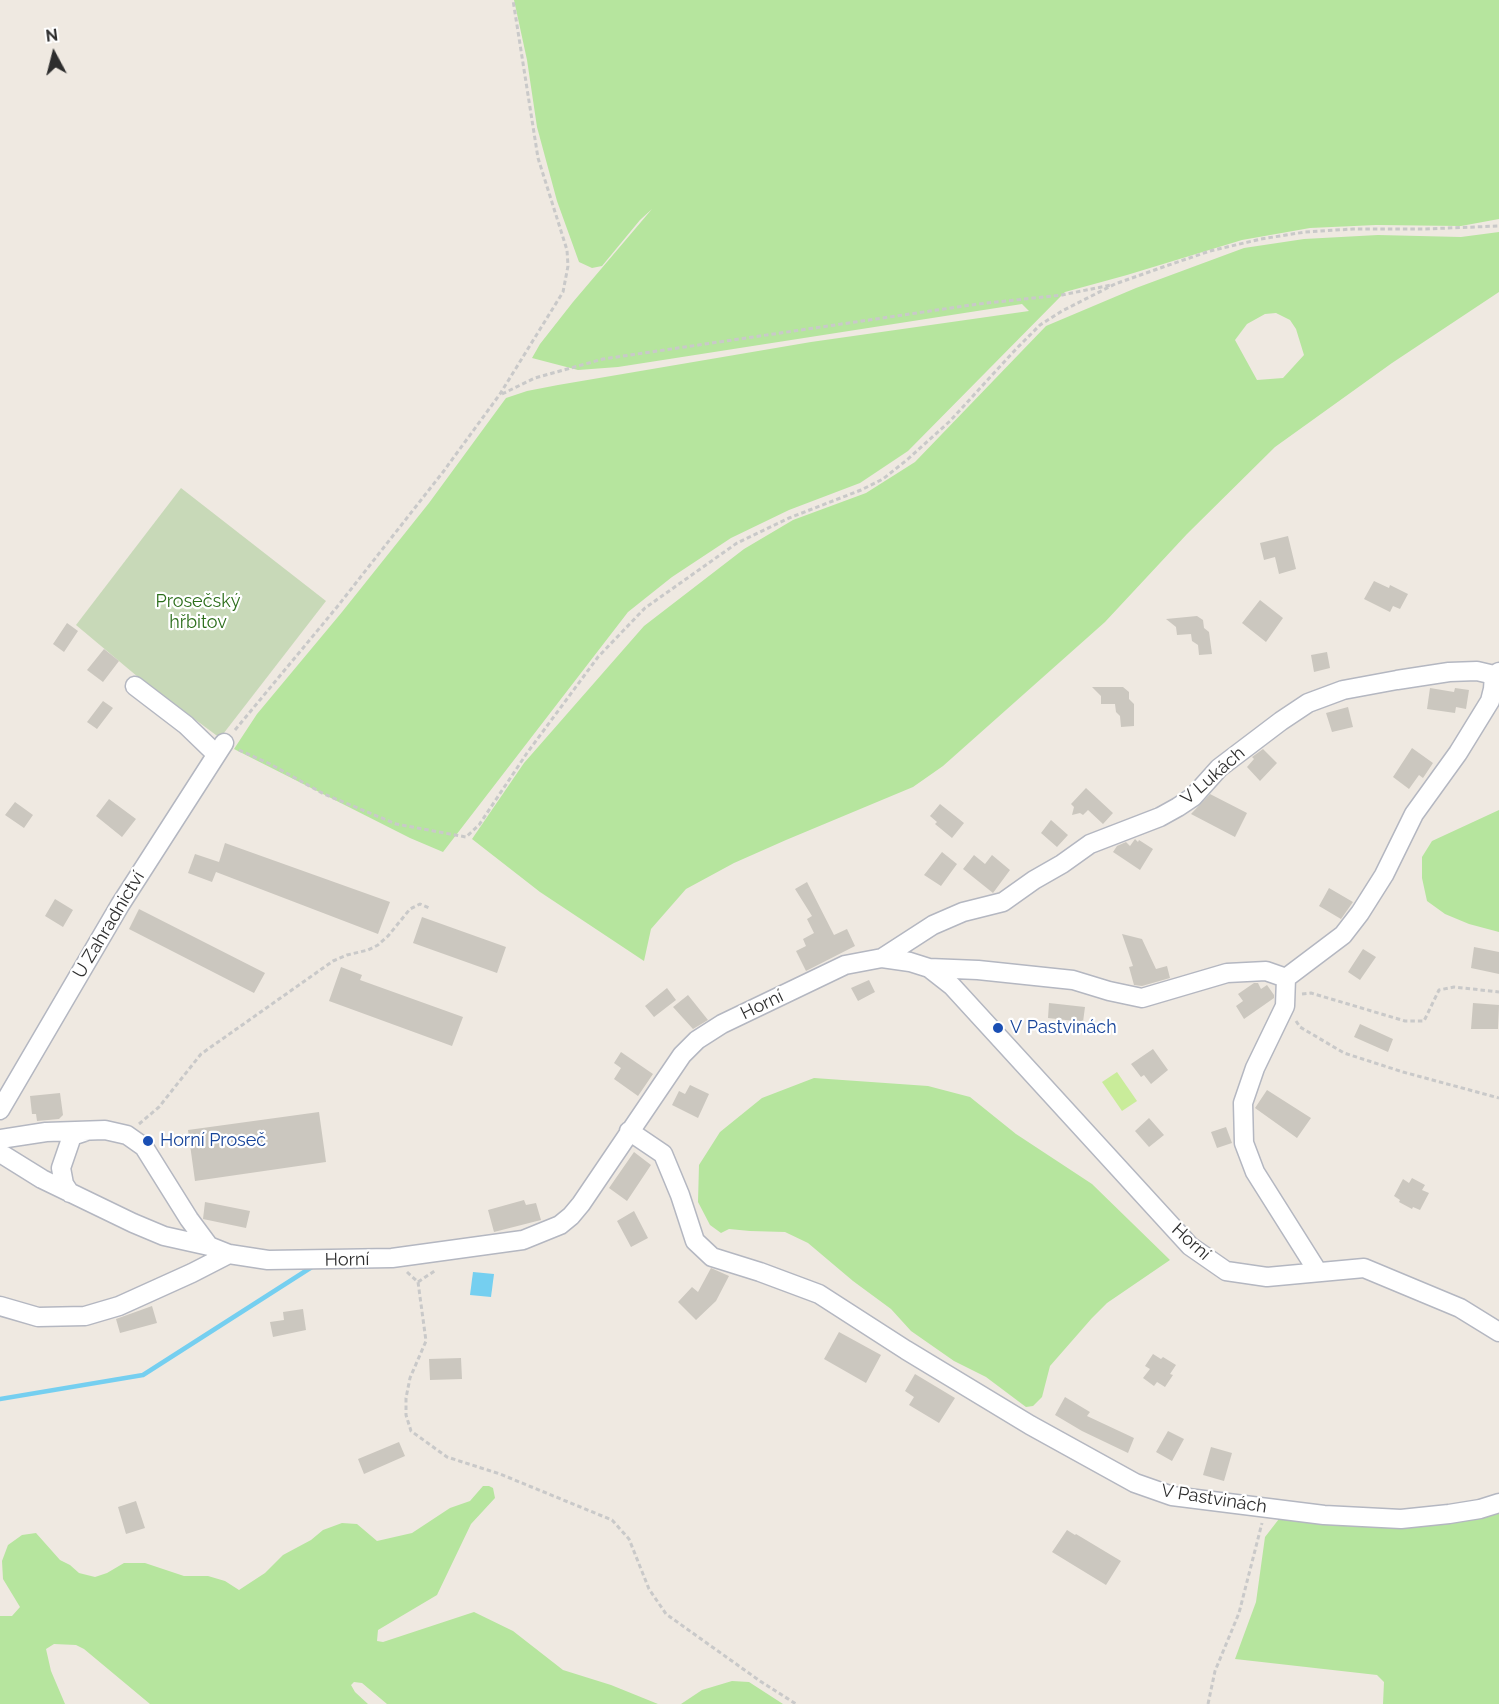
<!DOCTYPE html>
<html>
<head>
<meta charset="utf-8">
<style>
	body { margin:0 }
	#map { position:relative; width:1499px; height:1704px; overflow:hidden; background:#efe9e1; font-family:Raleway,sans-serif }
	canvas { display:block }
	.north { position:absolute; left:24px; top:24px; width:60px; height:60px; -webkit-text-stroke:4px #fff; paint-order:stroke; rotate:353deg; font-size:16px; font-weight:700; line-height:24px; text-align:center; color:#2e2e2e }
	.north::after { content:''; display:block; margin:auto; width:21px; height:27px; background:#2e2e2e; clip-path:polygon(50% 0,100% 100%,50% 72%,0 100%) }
</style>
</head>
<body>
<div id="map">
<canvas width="1499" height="1704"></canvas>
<div class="north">N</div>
</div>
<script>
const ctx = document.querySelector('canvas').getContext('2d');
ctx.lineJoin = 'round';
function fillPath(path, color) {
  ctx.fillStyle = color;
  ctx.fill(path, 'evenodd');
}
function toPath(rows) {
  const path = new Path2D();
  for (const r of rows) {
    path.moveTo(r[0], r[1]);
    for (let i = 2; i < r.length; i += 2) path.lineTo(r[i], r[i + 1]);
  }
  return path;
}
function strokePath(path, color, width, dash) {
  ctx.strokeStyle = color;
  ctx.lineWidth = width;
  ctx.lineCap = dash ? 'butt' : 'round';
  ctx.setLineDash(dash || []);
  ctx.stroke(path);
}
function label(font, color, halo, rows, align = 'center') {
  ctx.font = font + ' Raleway,sans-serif';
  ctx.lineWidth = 4.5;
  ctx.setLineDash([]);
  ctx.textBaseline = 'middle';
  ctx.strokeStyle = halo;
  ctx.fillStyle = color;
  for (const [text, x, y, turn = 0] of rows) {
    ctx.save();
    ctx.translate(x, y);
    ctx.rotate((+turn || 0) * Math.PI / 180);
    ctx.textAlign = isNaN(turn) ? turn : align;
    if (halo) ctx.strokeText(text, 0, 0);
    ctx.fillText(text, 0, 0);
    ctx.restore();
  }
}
const green = toPath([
	[514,0,1499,0,1499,219,1461,226,1376,225,1310,228,1242,240,1127,275,1065,292,908,451,860,483,789,510,731,538,672,577,628,612,443,852,410,838,234,749,257,714,342,612,429,503,506,398,527,391,558,385,811,342,1029,311,1022,304,618,367,578,370,532,358,540,344,573,302,652,209,640,220,602,266,592,268,579,262,557,201,537,127,527,60],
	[1499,232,1499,292,1392,363,1275,447,1187,534,1105,622,943,766,913,787,786,840,734,863,686,889,651,929,644,961,540,892,472,839,524,763,644,626,744,549,793,520,866,493,915,462,1046,326,1136,288,1244,248,1304,239,1378,235,1461,237],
	[1276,313,1290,320,1296,329,1304,355,1283,378,1257,380,1235,340,1247,324,1265,314],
	[1499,810,1499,932,1469,924,1445,914,1427,901,1422,878,1422,857,1432,841],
	[814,1078,928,1086,970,1097,1016,1134,1092,1184,1170,1260,1107,1303,1092,1318,1050,1366,1042,1397,1033,1406,1026,1407,986,1377,954,1361,911,1331,891,1309,853,1281,808,1243,785,1232,750,1231,729,1229,721,1233,710,1225,698,1202,699,1165,720,1132,762,1098],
	[483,1486,489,1486,493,1488,495,1498,471,1524,437,1595,378,1630,377,1641,383,1642,474,1612,513,1631,563,1670,611,1685,658,1704,387,1704,362,1683,354,1682,351,1685,355,1692,368,1704,150,1704,84,1649,76,1645,54,1644,46,1649,51,1671,65,1704,0,1704,0,1616,12,1616,20,1607,3,1579,2,1561,8,1545,22,1535,36,1533,60,1560,70,1565,79,1573,95,1577,107,1573,124,1563,145,1563,184,1576,208,1576,225,1581,239,1590,265,1573,283,1555,311,1540,323,1530,342,1523,357,1524,377,1541,412,1533,450,1508,470,1501],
	[1499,1511,1499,1704,1383,1704,1384,1682,1377,1675,1235,1659,1256,1602,1265,1537,1282,1515],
	[732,1681,749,1682,783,1704,681,1704,702,1690]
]);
const cemetery = toPath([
	[181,488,326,601,220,738,138,677,76,625]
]);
const pitch = toPath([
	[1117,1072,1137,1101,1122,1111,1102,1082]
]);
const water = toPath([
	[473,1272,494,1274,491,1297,470,1295]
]);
const stream = toPath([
	[0,1399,143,1375,315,1265]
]);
const building = toPath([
	[1288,536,1296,569,1279,574,1275,557,1264,560,1260,543],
	[1374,581,1389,588,1390,585,1408,594,1400,609,1393,606,1390,612,1364,599],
	[1260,600,1283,618,1266,642,1242,623],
	[1197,616,1203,620,1204,628,1209,632,1212,654,1199,655,1198,645,1192,641,1191,634,1177,635,1176,627,1166,619],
	[67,623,78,631,64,652,53,644],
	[104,649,119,661,103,682,87,670],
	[1327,652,1330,668,1314,672,1311,655],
	[1092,687,1123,687,1129,692,1129,699,1134,704,1134,726,1121,727,1120,716,1116,712,1115,704,1101,704,1101,696],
	[1430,688,1454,692,1455,688,1469,690,1466,709,1456,707,1455,713,1427,709],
	[103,701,113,708,97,729,87,722],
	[1348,707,1353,727,1332,732,1326,713],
	[1412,748,1433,763,1423,778,1419,775,1409,789,1393,777],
	[1263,749,1277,763,1260,781,1247,767,1254,759,1252,757],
	[1086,788,1113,813,1103,824,1088,810,1083,815,1080,813,1072,815,1074,807,1071,804],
	[1210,794,1247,813,1235,837,1191,814],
	[109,799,136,819,122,837,96,816],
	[15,802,33,815,24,828,5,815],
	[940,804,964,823,952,838,935,824,937,822,930,816],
	[1051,820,1068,835,1057,847,1041,833],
	[1135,839,1138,842,1139,840,1153,849,1140,870,1113,852,1117,846,1126,842,1130,846],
	[225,843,390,902,378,934,216,872,212,882,188,873,195,854,219,862],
	[942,852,957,864,941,886,924,875],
	[974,855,985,864,992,855,1010,870,993,893,963,869],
	[807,882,834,935,847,929,855,946,806,971,796,951,806,946,803,939,814,933,807,919,812,916,795,889],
	[1329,888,1353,902,1341,919,1319,906],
	[55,899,73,910,63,927,45,916],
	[139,909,265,973,254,993,129,929],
	[422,917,506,947,497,973,413,943],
	[1122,934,1142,939,1156,969,1167,966,1170,978,1142,986,1134,985,1129,967,1133,966],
	[1474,947,1499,952,1499,974,1471,968],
	[1363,949,1376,957,1360,980,1348,972],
	[341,967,362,975,360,980,463,1017,452,1046,329,1001],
	[869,980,875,992,858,1001,851,988],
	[1254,983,1258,983,1261,989,1267,985,1274,995,1274,998,1244,1019,1236,1006,1243,1001,1238,994],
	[667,988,676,1000,654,1017,645,1006],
	[688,995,708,1020,693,1029,673,1007],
	[1049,1003,1085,1007,1083,1022,1048,1018],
	[1473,1003,1499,1005,1498,1029,1471,1029],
	[1360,1024,1393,1039,1388,1052,1354,1037],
	[1153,1049,1168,1070,1151,1084,1144,1075,1141,1077,1131,1064],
	[621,1052,653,1074,638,1096,614,1079,621,1068,614,1063],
	[690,1085,709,1094,698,1118,672,1105,679,1091,685,1094],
	[1267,1090,1311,1118,1297,1138,1255,1108],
	[60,1093,63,1115,59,1119,37,1121,36,1114,32,1114,30,1096],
	[319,1112,326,1162,195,1181,188,1130],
	[1149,1118,1164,1135,1149,1147,1135,1131],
	[1226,1127,1232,1143,1217,1148,1211,1132],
	[634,1152,651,1165,627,1201,609,1188],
	[1412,1178,1425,1185,1422,1190,1429,1193,1420,1210,1413,1207,1412,1209,1399,1202,1400,1200,1394,1196,1403,1179,1409,1183],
	[524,1200,526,1205,536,1203,541,1220,494,1232,488,1210],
	[205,1202,250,1211,246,1228,203,1219],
	[634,1211,648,1238,631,1247,617,1221],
	[711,1268,729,1276,716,1301,696,1320,678,1302,692,1287,698,1292],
	[152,1306,157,1323,120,1333,116,1319],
	[303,1309,306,1330,273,1337,270,1322,284,1320,283,1312],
	[839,1332,881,1355,866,1383,824,1359],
	[1153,1354,1161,1359,1163,1357,1176,1365,1170,1374,1173,1375,1165,1387,1157,1382,1154,1386,1143,1378,1150,1369,1145,1366],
	[461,1358,462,1379,430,1380,429,1359],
	[915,1374,955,1398,939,1423,909,1405,914,1397,905,1391],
	[1065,1397,1090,1412,1087,1416,1134,1438,1128,1453,1082,1431,1055,1415],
	[1168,1431,1184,1439,1172,1461,1156,1452],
	[399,1442,405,1456,364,1474,358,1459],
	[1211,1447,1232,1453,1224,1481,1203,1475],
	[136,1501,145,1528,126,1534,118,1507],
	[1067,1530,1075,1535,1076,1534,1121,1561,1106,1585,1052,1552]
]);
const path = toPath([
	[502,394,535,378,603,359,978,304,1062,295,1111,285],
	[235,730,337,607,443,472,500,394,563,292,568,266,567,250,538,158,513,0],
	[239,750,270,764,324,794,396,824,466,837,479,825,527,753,598,657,645,608,737,543,789,518,861,490,883,479,908,459,950,421,1016,349,1040,325,1062,311,1115,284,1163,267,1210,251,1261,239,1305,232,1353,229,1424,229,1499,226],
	[1302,994,1311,993,1405,1021,1424,1021,1439,990,1454,987,1499,992],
	[1296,1021,1300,1027,1344,1053,1403,1072,1499,1098],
	[139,1124,159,1107,201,1054,333,961,347,955,368,950,378,945,388,936,410,909,420,904,429,908],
	[407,1272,418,1282,426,1341,410,1378,406,1398,406,1415,411,1431,447,1457,500,1474,612,1520,629,1539,649,1589,666,1614,760,1681,796,1704],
	[418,1282,436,1270],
	[1208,1704,1215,1671,1239,1613,1262,1523]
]);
const minor = toPath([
	[135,686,186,725,216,754],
	[882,958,933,925,963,912,1003,902,1034,880,1062,864,1090,844,1160,817,1178,807,1193,797,1219,768,1281,721,1308,703,1343,690,1397,680,1449,672,1477,671,1494,675,1499,672],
	[929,968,978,970,1073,980,1109,991,1142,998,1227,973,1266,971,1286,978],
	[0,1110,120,905,224,743],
	[629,1131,663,1154,680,1195,695,1241,712,1257,760,1272,819,1294,906,1350,1030,1425,1135,1483,1172,1496,1324,1515,1401,1519,1449,1514,1480,1509,1499,1503],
	[0,1139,46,1132,105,1130,127,1135,144,1147,189,1219,209,1246],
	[0,1153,42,1179,133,1223,164,1236,209,1246,229,1254,268,1260,392,1258,523,1240,560,1225,571,1216,581,1204,682,1055,697,1040,722,1024,845,965,882,958,910,962,929,968,952,986,1190,1246,1226,1271,1267,1277,1364,1268,1460,1308,1499,1332],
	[70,1193,64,1184,61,1168,72,1136,87,1131],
	[1318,1272,1255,1172,1244,1143,1243,1103,1255,1068,1285,1006,1286,978,1343,935,1360,913,1384,875,1414,814,1458,753,1490,701,1493,689,1494,675],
	[0,1306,38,1317,85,1316,119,1306,192,1273,229,1254]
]);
const markers = [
	[998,1028,6,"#1a4fb4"],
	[148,1141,6,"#1a4fb4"]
];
const parkNames = [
	["Prosečský",198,602],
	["hřbitov",198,623]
];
const streetNames = [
	["V Lukách",1213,776,-41],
	["U Zahradnictví",109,925,-59],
	["Horní",762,1005,-26],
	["Horní",1191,1242,42],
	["Horní",347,1260,-1],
	["V Pastvinách",1214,1499,9]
];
const transitNames = [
	["V Pastvinách",1010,1028],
	["Horní Proseč",160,1141]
];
fillPath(green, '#b6e59e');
fillPath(cemetery, '#c8d9b8');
fillPath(pitch, '#c9ec9a');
fillPath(water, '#75cff0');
strokePath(stream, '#75cff0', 4.5);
fillPath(building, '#cbc7bf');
strokePath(minor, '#b4b7c1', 21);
strokePath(path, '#c9c9c9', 3, [4.5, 3]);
strokePath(minor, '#fff', 18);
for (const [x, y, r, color] of markers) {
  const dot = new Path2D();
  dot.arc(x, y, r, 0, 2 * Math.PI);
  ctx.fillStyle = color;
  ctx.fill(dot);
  strokePath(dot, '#fff', 2);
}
label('18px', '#2c6e1b', '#fff', parkNames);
label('18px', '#2e2e2e', '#fff', streetNames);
label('18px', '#164399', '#fff', transitNames, 'left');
</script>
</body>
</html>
